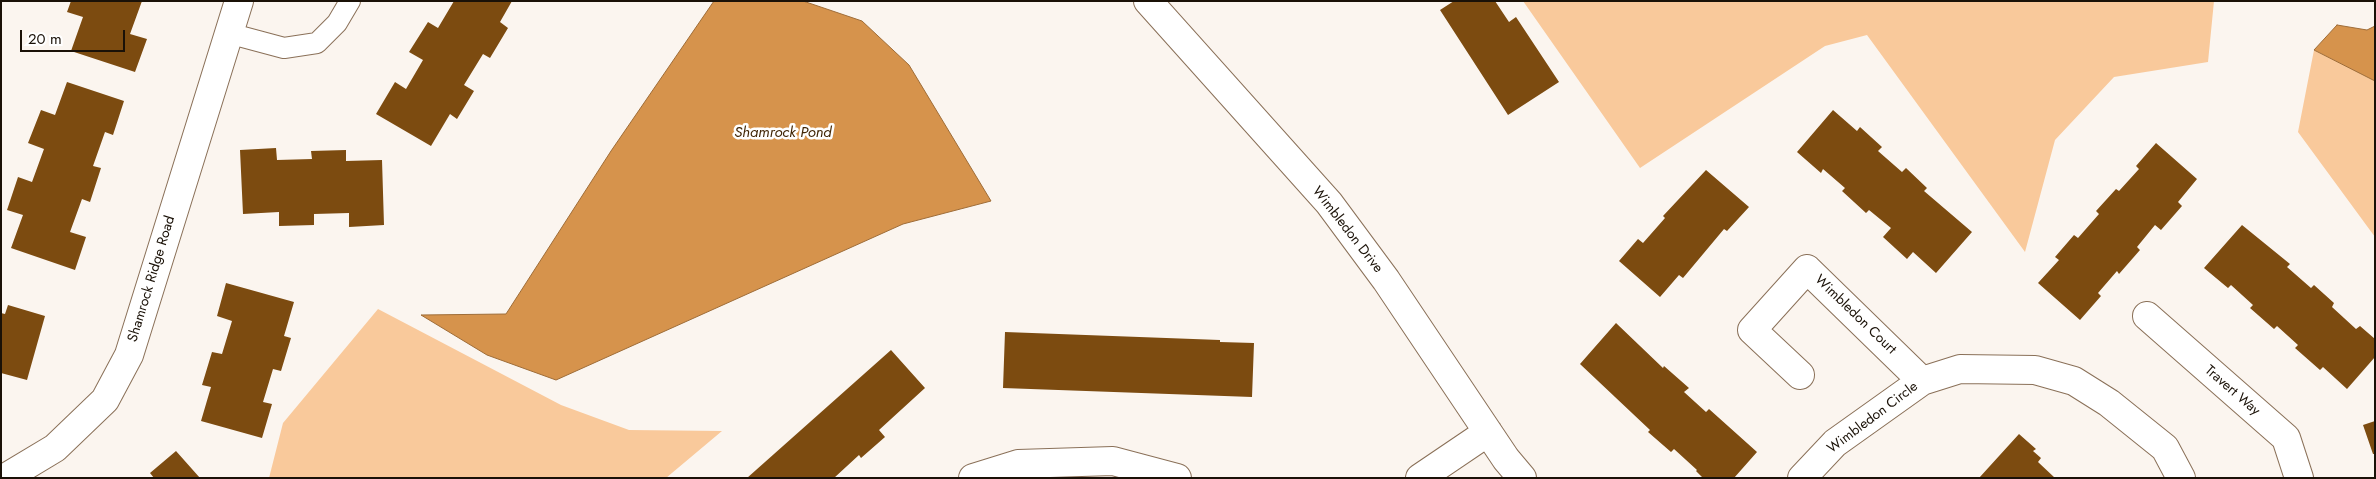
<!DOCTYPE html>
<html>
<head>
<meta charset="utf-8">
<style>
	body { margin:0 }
	#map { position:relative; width:2376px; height:479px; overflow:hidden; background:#fbf5ef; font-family:Jost,sans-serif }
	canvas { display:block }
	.frame { position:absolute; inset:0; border:2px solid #1a1107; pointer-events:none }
	.scale { position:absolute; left:20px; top:30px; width:105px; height:22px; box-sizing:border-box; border:2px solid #1a1107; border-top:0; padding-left:6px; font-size:15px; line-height:18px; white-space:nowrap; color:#1a1107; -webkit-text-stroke:4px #fff; paint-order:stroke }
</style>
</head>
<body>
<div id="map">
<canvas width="2376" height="479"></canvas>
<div class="frame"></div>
<div class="scale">20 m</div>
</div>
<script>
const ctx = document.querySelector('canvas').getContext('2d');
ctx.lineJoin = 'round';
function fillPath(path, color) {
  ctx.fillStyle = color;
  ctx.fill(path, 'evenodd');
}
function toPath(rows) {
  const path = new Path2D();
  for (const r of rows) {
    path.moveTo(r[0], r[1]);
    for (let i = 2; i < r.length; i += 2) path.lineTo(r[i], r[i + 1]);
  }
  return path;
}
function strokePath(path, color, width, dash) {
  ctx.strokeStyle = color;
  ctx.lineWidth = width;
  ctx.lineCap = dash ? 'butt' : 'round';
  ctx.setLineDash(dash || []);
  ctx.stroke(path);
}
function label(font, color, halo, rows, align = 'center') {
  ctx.font = font + ' Jost,sans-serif';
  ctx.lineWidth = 5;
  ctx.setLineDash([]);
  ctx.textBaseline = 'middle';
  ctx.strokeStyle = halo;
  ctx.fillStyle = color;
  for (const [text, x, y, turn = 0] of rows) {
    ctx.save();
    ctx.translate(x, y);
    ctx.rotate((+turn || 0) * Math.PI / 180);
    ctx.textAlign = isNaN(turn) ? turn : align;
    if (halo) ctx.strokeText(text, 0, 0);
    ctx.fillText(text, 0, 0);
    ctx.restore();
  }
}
const green = toPath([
	[1523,1,2214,1,2208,62,2114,77,2055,140,2025,252,1867,35,1825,46,1640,168],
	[2314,50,2375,81,2375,237,2298,132],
	[378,309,561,405,629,430,722,431,666,478,269,478,283,423]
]);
const water = toPath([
	[714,1,803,1,862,21,909,65,991,201,903,224,556,380,487,355,421,315,506,314,611,151,714,1],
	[2337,25,2367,30,2375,26,2375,81,2314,50,2337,25]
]);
const building = toPath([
	[71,1,142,1,130,34,147,39,135,72,71,51,83,17,67,12],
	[454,1,512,1,500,22,508,28,490,58,483,54,464,85,474,91,457,119,450,114,431,146,376,114,395,82,406,89,423,60,409,52,428,22,438,28],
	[1454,1,1495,1,1509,22,1516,17,1559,82,1508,115,1440,10],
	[67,82,124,101,113,135,105,132,93,166,101,168,90,202,82,199,70,232,86,237,75,270,11,248,23,215,7,210,18,177,32,182,44,149,28,143,41,110,55,115],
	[1833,110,1857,131,1860,127,1882,147,1878,151,1902,172,1906,168,1927,188,1924,191,1972,232,1936,273,1913,252,1907,259,1883,237,1891,228,1869,210,1866,213,1842,191,1845,188,1823,169,1821,173,1797,152],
	[2156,143,2197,179,2178,202,2182,206,2161,230,2155,225,2137,247,2140,250,2119,274,2117,271,2098,293,2101,296,2080,320,2038,283,2059,260,2055,257,2074,235,2078,238,2099,214,2096,211,2116,189,2119,191,2139,169,2136,166],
	[276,148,277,160,312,159,311,151,346,150,346,161,382,160,384,225,349,227,349,213,314,214,314,225,279,226,279,212,243,214,240,150],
	[1706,170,1749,207,1727,231,1724,229,1683,278,1679,275,1660,297,1619,261,1638,239,1643,243,1665,218,1663,216],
	[2242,225,2290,264,2287,267,2311,288,2314,285,2334,303,2332,307,2356,329,2360,326,2375,339,2375,357,2347,389,2323,367,2320,370,2295,348,2298,345,2277,326,2274,329,2250,308,2253,305,2231,285,2228,288,2204,268],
	[226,283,294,302,284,336,291,338,281,371,273,369,263,402,272,404,262,438,201,421,211,387,202,385,212,352,222,354,232,321,217,316],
	[8,305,45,316,27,380,1,373,1,313,5,314],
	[1616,323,1663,368,1664,366,1689,388,1684,392,1706,412,1709,409,1757,452,1734,478,1703,478,1696,471,1697,470,1674,449,1671,452,1648,432,1650,430,1580,364],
	[1005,332,1220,340,1220,342,1254,343,1252,397,1003,388],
	[891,350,925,388,879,430,885,437,861,458,859,455,834,478,747,478],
	[2375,421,2375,454,2373,454,2363,425],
	[2019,434,2036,449,2033,451,2041,458,2038,462,2055,478,1979,478],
	[176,451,200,478,154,478,150,473]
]);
const service = toPath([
	[228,33,284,48,317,43,337,23,350,1]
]);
const minor = toPath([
	[1148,1,1329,203,1386,280,1506,459,1522,478],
	[2147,316,2286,438,2299,478],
	[1800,375,1752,330,1807,269,1922,381],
	[5,478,55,448,105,400,129,355,239,1],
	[973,478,1018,464,1113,461,1177,478],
	[1420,478,1488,432],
	[1802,478,1835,443,1922,381,1960,369,2035,370,2074,381,2109,403,2165,448,2181,478]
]);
const streetNames = [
	["Wimbledon Drive",1347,230,52],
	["Shamrock Ridge Road",152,279,-73],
	["Wimbledon Court",1855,315,44],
	["Travert Way",2232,391,41],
	["Wimbledon Circle",1873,418,-37]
];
const waterNames = [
	["Shamrock Pond",783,133]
];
fillPath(green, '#f9c99b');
fillPath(water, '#d6934c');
strokePath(water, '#9e6c37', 1);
fillPath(building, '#7c4b10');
strokePath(service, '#8a7058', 22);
strokePath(minor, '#8a7058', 30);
strokePath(service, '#fff', 20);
strokePath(minor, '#fff', 28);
label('14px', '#1a1107', '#fff', streetNames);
label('italic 15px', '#412606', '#fff', waterNames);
</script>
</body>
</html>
